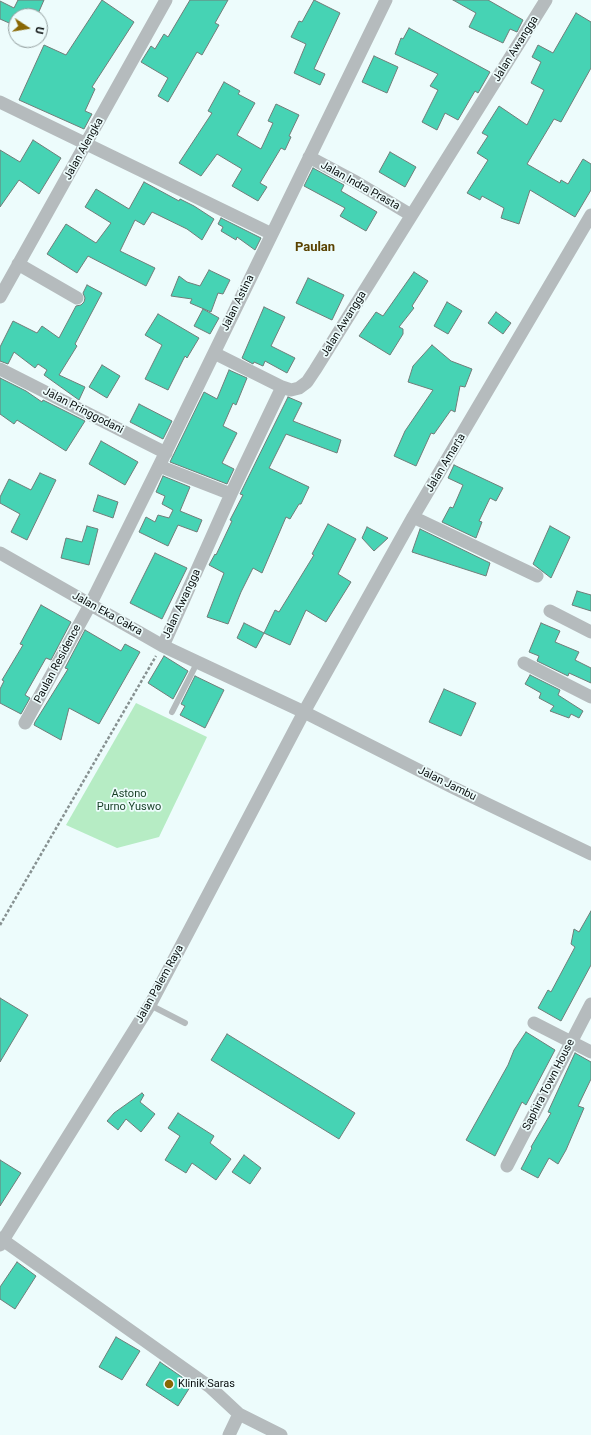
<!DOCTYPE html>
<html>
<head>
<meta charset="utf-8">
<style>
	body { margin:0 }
	#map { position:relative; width:591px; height:1435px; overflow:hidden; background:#edfcfc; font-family:Roboto,sans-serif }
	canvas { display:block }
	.north { position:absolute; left:8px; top:8px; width:40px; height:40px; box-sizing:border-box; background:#edfcfc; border:1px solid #919c9c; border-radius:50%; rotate:102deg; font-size:11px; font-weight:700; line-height:16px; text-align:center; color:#080d0d }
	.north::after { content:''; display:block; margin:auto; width:14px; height:18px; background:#896704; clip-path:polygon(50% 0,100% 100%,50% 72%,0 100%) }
</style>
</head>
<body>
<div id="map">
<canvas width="591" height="1435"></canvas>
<div class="north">U</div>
</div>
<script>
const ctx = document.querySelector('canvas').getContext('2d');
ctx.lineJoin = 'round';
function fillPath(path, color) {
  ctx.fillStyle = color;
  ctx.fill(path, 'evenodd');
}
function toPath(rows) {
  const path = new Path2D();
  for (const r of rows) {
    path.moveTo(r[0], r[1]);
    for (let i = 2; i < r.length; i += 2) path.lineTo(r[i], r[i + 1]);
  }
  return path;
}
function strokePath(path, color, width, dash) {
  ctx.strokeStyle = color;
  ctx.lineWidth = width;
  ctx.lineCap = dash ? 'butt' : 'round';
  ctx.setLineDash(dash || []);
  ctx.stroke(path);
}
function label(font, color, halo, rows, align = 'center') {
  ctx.font = font + ' Roboto,sans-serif';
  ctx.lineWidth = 3.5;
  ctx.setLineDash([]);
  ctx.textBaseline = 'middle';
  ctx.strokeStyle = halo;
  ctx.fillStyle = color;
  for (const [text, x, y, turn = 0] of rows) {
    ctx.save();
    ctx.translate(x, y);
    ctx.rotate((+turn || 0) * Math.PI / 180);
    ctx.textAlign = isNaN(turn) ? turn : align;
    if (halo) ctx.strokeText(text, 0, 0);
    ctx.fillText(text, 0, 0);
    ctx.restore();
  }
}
const green = toPath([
	[136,703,207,737,159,837,117,848,66,825]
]);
const building = toPath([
	[18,0,44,0,37,16,16,16,16,26,0,19,0,1,14,8,18,0],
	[102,0,134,22,92,87,95,89,85,111,92,114,84,129,19,100,44,45,66,55,102,0],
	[190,0,228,0,215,23,219,25,202,55,197,52,168,102,158,96,168,78,141,62,151,46,155,49,164,34,168,37,190,0],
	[314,0,340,13,314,69,325,74,320,85,294,73,306,44,291,37,299,21,302,22,314,0],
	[453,0,488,0,523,20,517,32,510,29,503,43,469,27,476,13,453,0],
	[576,13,591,22,591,68,561,122,554,119,527,164,560,183,561,180,568,184,583,159,591,164,591,190,575,217,530,190,519,224,501,218,504,208,482,196,480,200,467,193,488,160,477,153,488,136,482,133,499,106,527,125,544,90,531,83,541,62,532,57,538,45,553,53,576,13],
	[409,28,490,72,478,93,475,91,458,120,445,113,437,130,422,122,438,90,430,86,438,74,395,54,401,38,403,39,409,28],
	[374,56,398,67,387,93,362,82,374,56],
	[224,82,240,91,238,94,255,103,237,135,261,149,273,123,268,121,276,104,299,115,289,136,291,137,285,150,281,148,260,183,267,187,258,201,232,186,242,169,217,154,201,176,179,163,212,113,208,111,224,82],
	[33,140,61,158,39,194,19,180,0,207,0,150,20,162,33,140],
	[390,152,416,167,405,187,379,172,390,152],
	[313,168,344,185,341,191,377,212,366,231,340,216,345,208,304,186,313,168],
	[144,182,179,201,180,199,194,206,214,219,202,240,187,229,152,212,144,225,135,220,120,251,155,268,146,286,88,256,77,273,47,254,66,224,96,243,111,223,85,207,96,189,129,209,144,182],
	[221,218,261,238,255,250,237,237,236,240,221,231,223,227,218,224,221,218],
	[209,270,230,280,223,294,218,293,211,312,190,303,192,299,171,296,179,276,187,282,200,286,209,270],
	[414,272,428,281,412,306,414,308,399,327,403,329,403,334,390,355,359,336,376,312,383,316,414,272],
	[308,278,344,295,332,320,296,303,308,278],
	[87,285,102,293,75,344,77,346,59,375,85,387,79,400,44,375,47,370,38,364,35,368,14,352,8,364,0,361,0,347,13,321,37,333,42,326,59,338,76,306,81,305,84,302,85,298,83,293,87,285],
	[447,302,462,311,448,334,434,326,447,302],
	[264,307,285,317,271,346,295,358,287,373,265,361,263,366,254,362,253,364,242,358,264,307],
	[203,309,219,318,210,334,194,326,203,309],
	[496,312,511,323,503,334,488,323,496,312],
	[158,314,199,338,187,358,185,356,168,390,145,379,162,345,145,335,158,314],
	[432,345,451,361,472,369,465,387,460,386,455,412,451,410,434,434,431,433,416,466,394,456,405,431,433,390,408,382,413,366,432,345],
	[102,365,120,376,107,398,89,387,102,365],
	[229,370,247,378,236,405,233,403,223,426,237,433,222,463,234,469,227,484,170,462,204,392,217,399,229,370],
	[0,378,26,391,42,402,43,400,85,421,66,451,17,420,14,424,0,414,0,378],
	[288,397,302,403,293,421,341,440,337,453,286,434,269,468,309,487,301,504,299,504,290,519,286,517,262,573,253,568,241,592,228,624,207,617,224,573,209,565,215,554,216,555,232,521,230,520,243,495,240,494,288,397],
	[139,404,172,421,163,439,130,422,139,404],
	[101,441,138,462,125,485,89,464,101,441],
	[454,465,503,488,496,501,490,498,479,521,482,522,476,538,442,522,450,507,453,508,463,485,448,478,454,465],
	[40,473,56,480,27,540,11,532,20,514,0,503,0,497,9,479,31,490,40,473],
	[163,476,190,487,180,511,202,520,197,532,178,525,168,546,139,532,146,517,155,522,158,515,169,518,173,510,162,504,165,496,156,492,163,476],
	[98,495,118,502,113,518,93,511,98,495],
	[328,524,356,539,338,574,351,582,326,622,306,610,290,645,264,633,275,610,279,612,314,555,312,554,328,524],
	[87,526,98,529,89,565,61,558,66,538,82,542,87,526],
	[550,526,570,537,551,578,533,564,550,526],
	[367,527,388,538,374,551,362,538,367,527],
	[420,529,490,563,486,576,412,552,420,529],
	[155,553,187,568,162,619,130,603,155,553],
	[577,591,591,595,591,611,572,605,577,591],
	[41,605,71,622,51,660,46,658,25,695,30,698,21,714,0,703,0,689,4,681,2,680,23,645,20,644,41,605],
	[244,623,264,633,256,648,237,638,244,623],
	[541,623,560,631,555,642,579,652,575,660,591,668,591,683,569,673,568,676,537,661,539,656,529,652,541,623],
	[85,630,121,651,125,644,140,652,99,724,69,708,61,740,34,725,35,722,68,669,65,668,85,630],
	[164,656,188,671,173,699,148,683,164,656],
	[530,675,560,690,558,695,583,711,579,718,571,714,569,718,550,711,554,706,539,698,541,693,525,684,530,675],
	[195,676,224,690,205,728,180,715,185,706,181,704,195,676],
	[444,689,476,703,461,736,429,722,444,689],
	[591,911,591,965,561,1021,538,1008,548,990,551,992,575,947,571,944,574,929,579,932,591,911],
	[0,998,28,1015,0,1062,0,998],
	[526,1032,555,1050,526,1105,522,1102,495,1156,466,1140,508,1065,514,1050,526,1032],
	[227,1034,355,1113,339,1139,211,1060,227,1034],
	[575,1053,591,1062,591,1079,578,1106,584,1108,566,1150,558,1164,549,1158,538,1178,521,1169,532,1148,531,1147,551,1113,548,1112,575,1053],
	[142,1093,144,1095,140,1102,155,1114,141,1132,126,1119,118,1130,107,1121,114,1113,142,1093],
	[178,1113,214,1136,210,1143,231,1159,216,1180,192,1163,186,1173,165,1160,180,1136,168,1128,178,1113],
	[244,1155,261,1168,250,1184,232,1172,244,1155],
	[0,1160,21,1173,0,1206,0,1160],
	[17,1262,36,1276,15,1309,0,1299,0,1287,17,1262],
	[116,1337,140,1351,122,1380,99,1367,116,1337],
	[160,1362,192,1384,178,1406,146,1385,160,1362]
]);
const path = toPath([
	[0,925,156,656]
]);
const service = toPath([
	[172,712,197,663],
	[150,1005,185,1023]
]);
const minor = toPath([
	[0,102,272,234],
	[309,157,356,182,411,215],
	[18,264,77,298],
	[0,297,166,0],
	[214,353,282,387],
	[0,369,166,453],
	[159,466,231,494],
	[413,517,537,576],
	[0,553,163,646,304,712,452,787,591,854],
	[550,611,591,632],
	[163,646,231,494,282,387,291,390,299,388,307,382,315,370,546,0],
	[524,663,591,697],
	[25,723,90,605,159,466,386,0],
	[534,1023,591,1052],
	[507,1166,591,1004],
	[0,1238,210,1387,239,1414,229,1435],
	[0,1245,150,1005,304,712,413,517,591,215],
	[239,1414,281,1435]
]);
const markers = [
	[169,1384,5,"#896704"]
];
const streetNames = [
	["Jalan Awangga",516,49,-58],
	["Jalan Alengka",84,149,-61],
	["Jalan Indra Prasta",360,186,29],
	["Jalan Astina",238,303,-64],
	["Jalan Awangga",344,324,-58],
	["Jalan Pringgodani",83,411,27],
	["Jalan Amarta",446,463,-59],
	["Jalan Awangga",182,604,-65],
	["Jalan Eka Cakra",107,614,29],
	["Paulan Residence",58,664,-62],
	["Jalan Jambu",447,784,26],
	["Jalan Palem Raya",160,984,-61],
	["Saphira Town House",549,1085,-63]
];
const parkNames = [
	["Astono",129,794],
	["Purno Yuswo",129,807]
];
const poiNames = [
	["Klinik Saras",178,1384]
];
const quarterNames = [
	["Paulan",315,248]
];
fillPath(green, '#b6ecc4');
fillPath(building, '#46d3b4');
strokePath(building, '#707d79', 1);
strokePath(path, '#879191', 2.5, [3, 2]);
strokePath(service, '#b5bbbd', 6);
strokePath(minor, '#b5bbbd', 13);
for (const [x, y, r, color] of markers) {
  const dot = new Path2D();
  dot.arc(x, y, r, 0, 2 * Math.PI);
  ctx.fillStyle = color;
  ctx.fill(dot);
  strokePath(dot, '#edfcfc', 1.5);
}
label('11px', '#080d0d', '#edfcfc', streetNames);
label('11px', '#173e25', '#edfcfc', parkNames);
label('11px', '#080d0d', '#edfcfc', poiNames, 'left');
label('bold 13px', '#5a4201', '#edfcfc', quarterNames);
</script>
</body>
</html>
